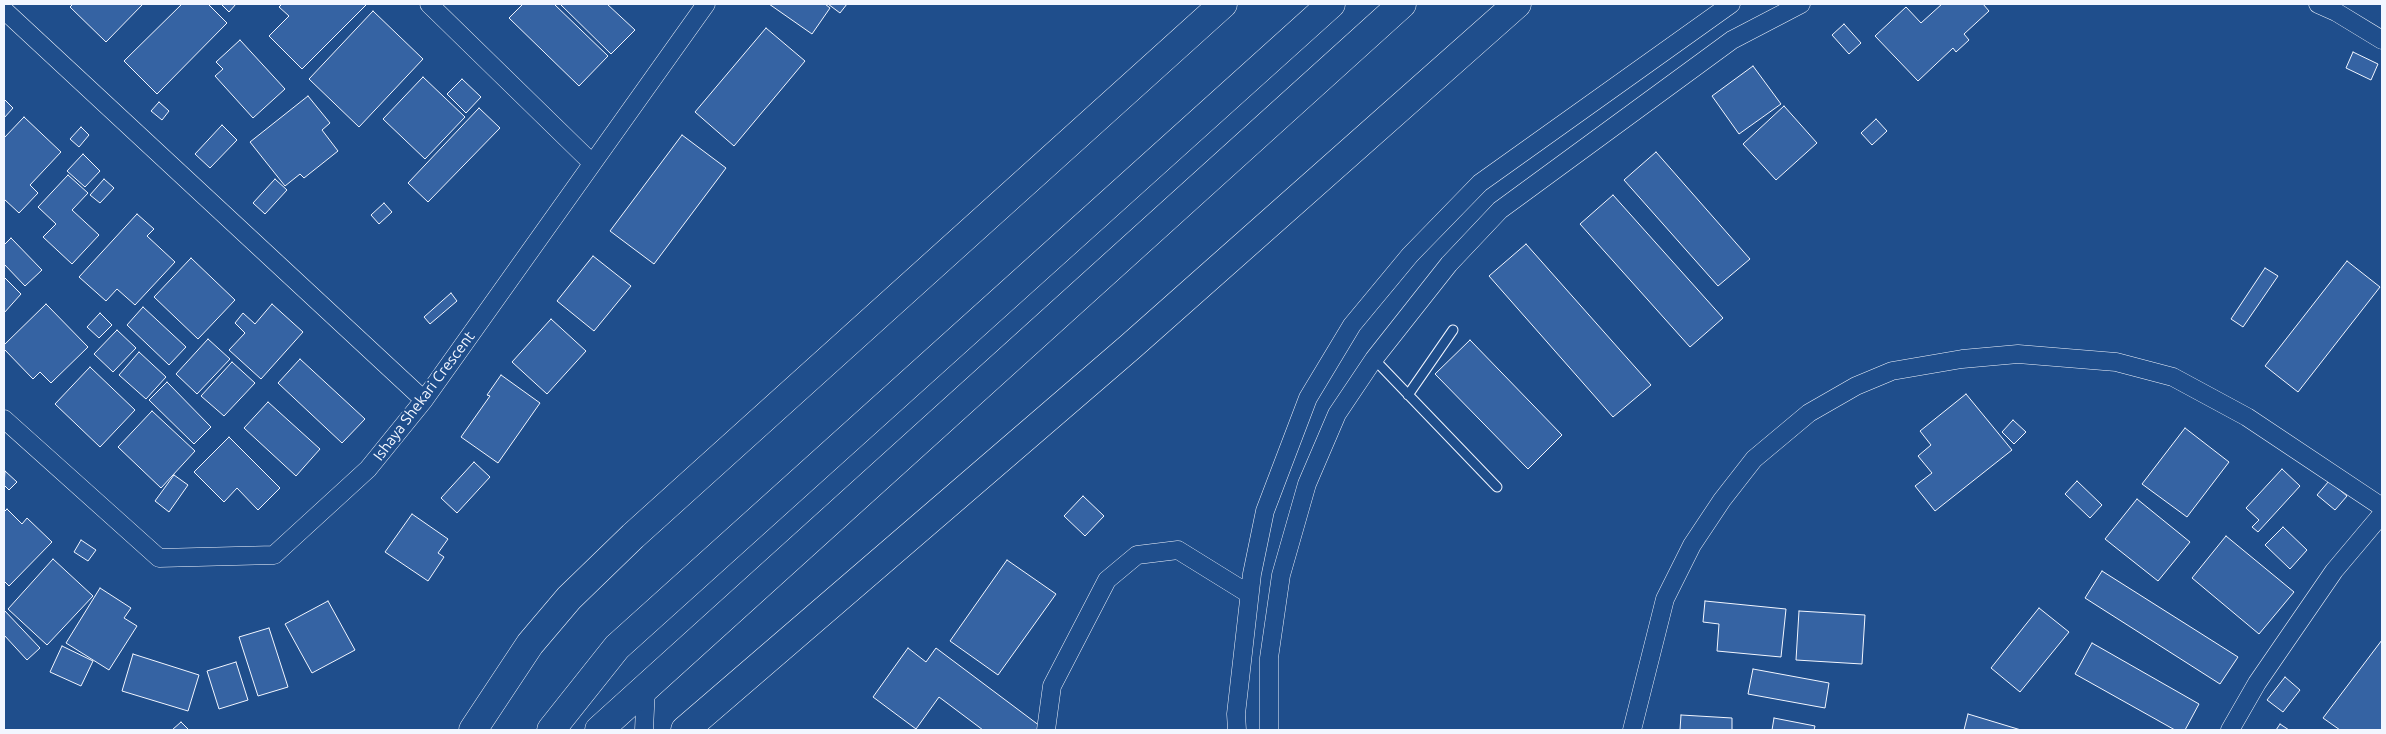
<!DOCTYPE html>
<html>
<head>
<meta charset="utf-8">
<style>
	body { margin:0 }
	#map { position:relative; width:2386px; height:734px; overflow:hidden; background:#1f4e8c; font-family:Ubuntu,sans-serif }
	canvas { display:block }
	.frame { position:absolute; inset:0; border:5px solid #f2f6ff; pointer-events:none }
</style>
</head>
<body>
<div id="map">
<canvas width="2386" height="734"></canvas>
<div class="frame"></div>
</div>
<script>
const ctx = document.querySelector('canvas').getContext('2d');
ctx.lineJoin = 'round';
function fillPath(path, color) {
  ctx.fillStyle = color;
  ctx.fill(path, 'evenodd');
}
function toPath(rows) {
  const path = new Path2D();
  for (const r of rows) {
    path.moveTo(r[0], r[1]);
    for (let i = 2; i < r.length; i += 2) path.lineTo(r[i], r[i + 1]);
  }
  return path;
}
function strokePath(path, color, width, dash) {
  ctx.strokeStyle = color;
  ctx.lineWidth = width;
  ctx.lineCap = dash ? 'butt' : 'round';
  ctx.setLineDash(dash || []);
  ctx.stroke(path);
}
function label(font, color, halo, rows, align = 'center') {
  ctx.font = font + ' Ubuntu,sans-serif';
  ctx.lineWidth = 4;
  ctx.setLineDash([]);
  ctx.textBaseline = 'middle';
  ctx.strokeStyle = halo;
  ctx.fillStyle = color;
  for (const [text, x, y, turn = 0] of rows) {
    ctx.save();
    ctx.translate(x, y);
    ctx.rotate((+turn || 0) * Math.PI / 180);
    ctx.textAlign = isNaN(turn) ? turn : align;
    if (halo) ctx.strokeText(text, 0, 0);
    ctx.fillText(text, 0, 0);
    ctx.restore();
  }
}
const building = toPath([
	[73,4,143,4,106,42,70,7,73,4],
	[182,4,208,4,227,23,157,94,124,61,182,4],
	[221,4,236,4,229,12,221,4],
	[282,4,365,4,366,5,302,69,269,36,289,16,279,7,282,4],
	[523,4,554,4,608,56,579,86,509,18,523,4],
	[560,4,607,4,635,30,611,54,560,4],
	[769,4,825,4,830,8,812,34,769,4],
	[828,4,847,4,840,13,828,4],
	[1942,4,1983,4,1989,11,1964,34,1969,40,1956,52,1953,48,1918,81,1875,36,1906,7,1921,23,1942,4],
	[373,11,423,59,359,127,309,79,373,11],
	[1844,24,1861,43,1849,54,1832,35,1844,24],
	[766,28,805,61,734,146,695,112,766,28],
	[240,40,285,89,253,118,215,76,223,69,216,62,240,40],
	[2353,52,2378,64,2371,80,2346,68,2353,52],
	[1753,66,1781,104,1739,134,1712,96,1753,66],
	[423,77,465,117,425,159,383,119,423,77],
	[462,79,481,97,466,113,447,94,462,79],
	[308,96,330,123,322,130,338,151,304,178,300,174,285,186,250,142,308,96],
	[4,99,13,108,4,118,4,99],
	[159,102,169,111,162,120,151,111,159,102],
	[1784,106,1817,143,1776,180,1743,144,1784,106],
	[479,108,500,128,428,202,408,183,479,108],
	[24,117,61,152,30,185,38,193,19,213,4,199,4,138,24,117],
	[1876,119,1887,131,1872,145,1861,133,1876,119],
	[222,125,237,140,210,168,195,154,222,125],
	[81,127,89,135,79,147,70,139,81,127],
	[682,135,726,168,654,264,610,231,682,135],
	[1656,152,1750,259,1718,286,1624,180,1656,152],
	[83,154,100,171,85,187,67,171,83,154],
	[68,175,88,193,72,210,99,235,72,264,43,237,56,224,38,207,68,175],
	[104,179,114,188,100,203,90,195,104,179],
	[275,179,287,190,265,214,253,203,275,179],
	[1613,195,1723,318,1690,347,1580,224,1613,195],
	[384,203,392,212,379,224,371,215,384,203],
	[137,214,154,229,147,236,175,262,135,305,117,289,106,301,79,277,137,214],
	[11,238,42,270,25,286,4,264,4,245,11,238],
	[1526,244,1651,385,1613,417,1489,276,1526,244],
	[593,256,631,286,594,331,557,301,593,256],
	[191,258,235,300,198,339,154,297,191,258],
	[2347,261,2380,287,2298,392,2265,366,2347,261],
	[2265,268,2278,276,2243,327,2231,319,2265,268],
	[4,277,21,294,4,313,4,277],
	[451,293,457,301,430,324,424,317,451,293],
	[46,304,88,347,51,383,40,372,33,379,4,349,4,345,46,304],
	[272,304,303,332,261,379,229,350,245,333,235,323,243,313,255,324,272,304],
	[143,307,186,347,169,365,127,325,143,307],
	[100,313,112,325,99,338,87,327,100,313],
	[551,319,586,351,547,394,512,362,551,319],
	[117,330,136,348,113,372,94,354,117,330],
	[208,339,230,359,197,394,176,374,208,339],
	[1470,340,1562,435,1528,469,1435,374,1470,340],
	[139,352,166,377,146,399,119,375,139,352],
	[300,359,365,419,342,443,278,383,300,359],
	[232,362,255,383,224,416,201,396,232,362],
	[90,367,135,410,100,447,55,404,90,367],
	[501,375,540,403,498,463,461,437,490,396,487,395,501,375],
	[167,382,211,427,194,444,149,400,167,382],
	[1966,394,2012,450,1935,511,1915,486,1932,473,1918,456,1931,445,1920,431,1966,394],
	[268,402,320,449,296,476,244,428,268,402],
	[152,411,195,451,161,488,118,447,152,411],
	[2013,420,2026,432,2014,444,2002,432,2013,420],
	[2185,428,2229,462,2187,517,2142,484,2185,428],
	[229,437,280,488,258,510,237,488,224,502,194,472,229,437],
	[474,462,490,477,457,513,441,498,474,462],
	[2282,469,2300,486,2258,532,2252,527,2259,520,2246,508,2282,469],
	[5,471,17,482,9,490,4,485,5,471],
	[174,475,188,485,169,512,155,501,174,475],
	[2077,481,2102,505,2090,518,2065,494,2077,481],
	[2329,481,2347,496,2335,510,2317,495,2329,481],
	[1083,496,1104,516,1085,536,1064,516,1083,496],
	[2137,499,2190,542,2158,581,2105,539,2137,499],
	[7,509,22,524,27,518,52,542,9,586,4,581,4,512,7,509],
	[412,514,448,539,438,553,444,557,428,581,385,552,412,514],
	[2283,527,2307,550,2290,569,2265,545,2283,527],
	[2226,536,2294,592,2259,634,2192,578,2226,536],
	[81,540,96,550,88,561,74,552,81,540],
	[53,559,93,596,47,645,8,609,53,559],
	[1007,560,1056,594,998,675,950,641,1007,560],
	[2102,571,2238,657,2220,684,2085,598,2102,571],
	[100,588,131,608,124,618,137,626,109,670,66,643,100,588],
	[328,601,355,650,312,673,285,624,328,601],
	[1705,601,1786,609,1781,657,1717,651,1719,624,1703,622,1705,601],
	[2039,608,2069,632,2020,692,1991,668,2039,608],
	[4,610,40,648,27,660,4,635,4,610],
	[1799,611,1865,615,1862,664,1796,660,1799,611],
	[269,628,288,687,258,696,239,637,269,628],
	[2382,640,2382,730,2340,730,2323,718,2382,640],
	[2092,643,2199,704,2185,730,2175,730,2075,674,2092,643],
	[62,646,93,661,81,686,50,672,62,646],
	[908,648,926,662,936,648,1040,726,1036,730,983,730,939,697,916,729,873,697,908,648],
	[133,654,199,675,188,711,122,691,133,654],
	[236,662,248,700,219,709,207,671,236,662],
	[1753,669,1829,683,1825,708,1748,694,1753,669],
	[2285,677,2300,690,2283,712,2267,700,2285,677],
	[1968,714,2021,730,1964,730,1968,714],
	[1681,715,1732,718,1732,730,1680,730,1681,715],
	[1774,718,1815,726,1814,730,1772,730,1774,718],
	[181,722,189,730,172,730,181,722],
	[2280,724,2289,730,2276,730,2280,724]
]);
const service = toPath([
	[1374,359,1497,487],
	[1408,395,1453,330]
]);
const minor = toPath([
	[429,4,592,163],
	[2318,4,2336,12,2382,40],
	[4,10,424,400],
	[4,419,159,558,274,555,368,469,424,400,706,4],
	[644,730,646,687],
	[1046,730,1052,686,1107,580,1137,555,1178,550,1249,594],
	[1237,730,1236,714,1252,574,1265,511,1308,398,1352,325,1410,255,1480,183,1731,4],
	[1269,730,1269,658,1281,575,1307,484,1337,414,1374,359,1449,264,1500,210,1732,40,1801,4],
	[1632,730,1665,599,1692,545,1722,500,1754,459,1809,413,1856,386,1892,371,1962,359,2018,354,2116,362,2173,377,2247,417,2382,507],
	[2230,730,2257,683,2334,571,2382,514]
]);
const primary = toPath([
	[473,730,530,644,569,598,633,536,1223,4],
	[599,730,1402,4]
]);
const trunk = toPath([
	[551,730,617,647,1331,4],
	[685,730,1130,347,1517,4]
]);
const streetNames = [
	["Ishaya Shekari Crescent",424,396,-53]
];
fillPath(building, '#3563a3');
strokePath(building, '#f2f6ff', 1);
strokePath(service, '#f2f6ff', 11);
strokePath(minor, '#f2f6ff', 19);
strokePath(primary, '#f2f6ff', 29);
strokePath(trunk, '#f2f6ff', 29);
strokePath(service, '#1f4e8c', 9);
strokePath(minor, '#1f4e8c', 18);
strokePath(primary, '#1f4e8c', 28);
strokePath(trunk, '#1f4e8c', 28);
label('15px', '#f2f6ff', '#1f4e8c', streetNames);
</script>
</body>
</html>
